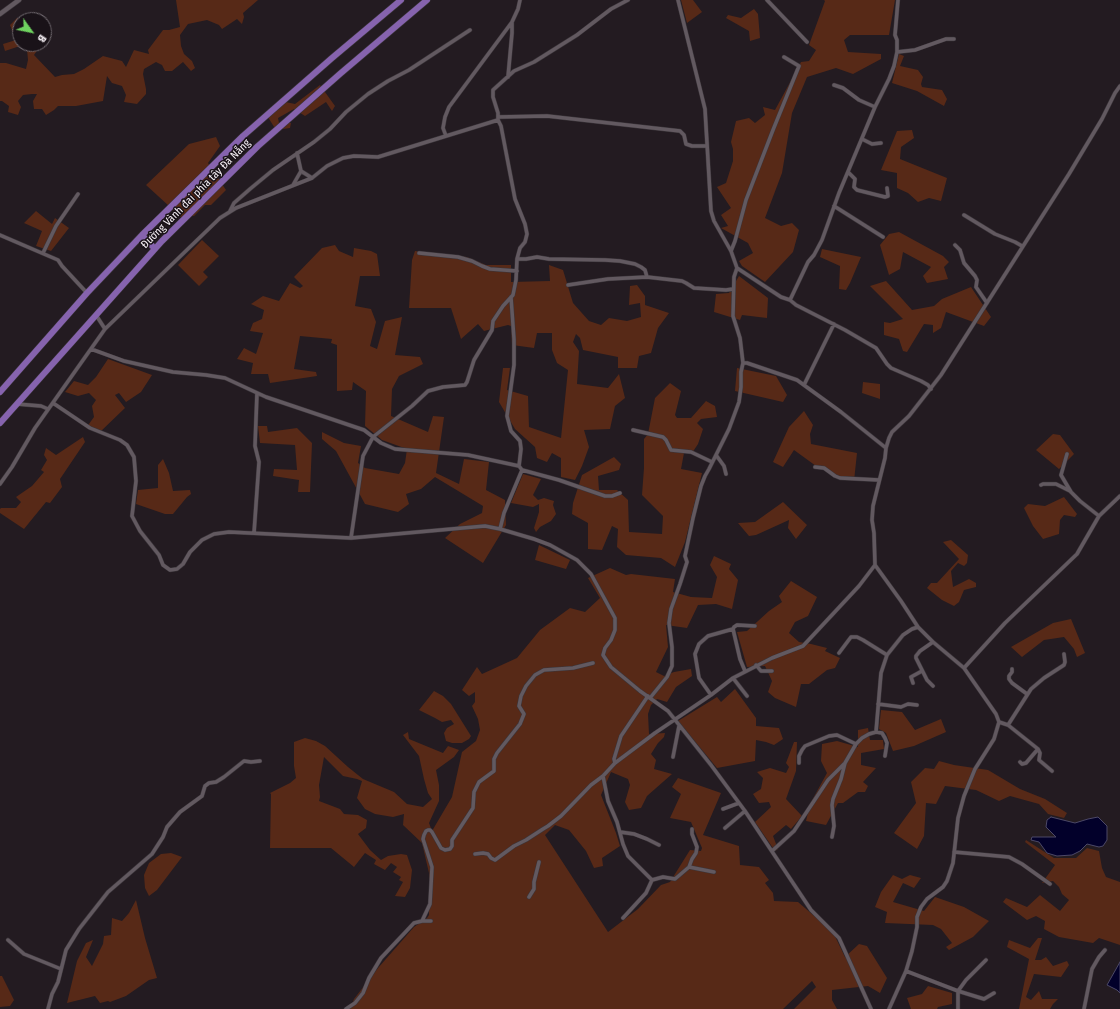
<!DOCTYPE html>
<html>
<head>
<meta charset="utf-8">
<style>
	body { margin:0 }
	#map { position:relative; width:1120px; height:1009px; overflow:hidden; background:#231b21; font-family:"Fira Sans Condensed",sans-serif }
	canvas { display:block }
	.north { position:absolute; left:12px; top:12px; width:40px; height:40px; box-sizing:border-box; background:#191218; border:1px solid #726b71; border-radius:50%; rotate:123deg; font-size:11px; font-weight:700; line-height:16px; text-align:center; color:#f7f1f6 }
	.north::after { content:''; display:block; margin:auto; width:14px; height:18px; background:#6fd360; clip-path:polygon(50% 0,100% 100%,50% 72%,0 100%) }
</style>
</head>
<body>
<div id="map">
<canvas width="1120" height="1009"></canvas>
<div class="north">B</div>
</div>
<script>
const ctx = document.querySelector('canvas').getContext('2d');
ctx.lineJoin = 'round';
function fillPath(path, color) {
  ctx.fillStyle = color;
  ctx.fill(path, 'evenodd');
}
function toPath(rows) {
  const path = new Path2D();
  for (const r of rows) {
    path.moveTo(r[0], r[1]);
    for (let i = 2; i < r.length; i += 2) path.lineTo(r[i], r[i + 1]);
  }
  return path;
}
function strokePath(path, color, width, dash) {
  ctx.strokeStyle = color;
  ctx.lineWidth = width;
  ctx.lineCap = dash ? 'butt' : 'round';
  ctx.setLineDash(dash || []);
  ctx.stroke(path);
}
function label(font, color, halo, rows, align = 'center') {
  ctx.font = font + ' "Fira Sans Condensed",sans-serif';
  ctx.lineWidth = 3;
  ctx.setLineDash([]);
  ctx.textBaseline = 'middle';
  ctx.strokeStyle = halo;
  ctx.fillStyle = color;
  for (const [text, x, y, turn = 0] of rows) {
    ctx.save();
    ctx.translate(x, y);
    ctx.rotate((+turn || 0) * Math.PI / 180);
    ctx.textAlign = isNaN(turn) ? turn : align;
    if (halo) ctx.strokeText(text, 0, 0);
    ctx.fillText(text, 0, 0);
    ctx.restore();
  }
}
const green = toPath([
	[176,0,258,0,243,13,244,17,242,24,237,19,222,29,219,25,207,20,188,24,180,35,181,46,184,54,192,61,195,68,191,71,183,62,172,71,165,71,162,65,156,62,144,69,143,74,146,89,146,94,137,104,124,102,126,95,122,86,112,83,107,76,103,101,76,106,58,106,54,110,46,115,42,109,34,109,33,101,37,94,32,94,23,95,18,101,21,107,18,115,8,112,9,106,2,101,0,101,0,63,6,63,26,69,28,60,27,49,20,46,5,51,3,44,16,40,10,25,17,18,21,20,20,20,20,44,34,44,38,49,34,55,55,77,62,75,74,74,84,69,103,56,122,61,126,67,134,50,149,54,148,50,163,30,169,30,180,27],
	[681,0,693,0,702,12,687,23],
	[824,0,895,0,889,35,850,35,844,40,848,52,881,54,881,59,853,74,836,68,807,77,792,113,782,173,765,218,781,226,792,223,799,230,793,252,765,282,742,266,739,261,753,253,748,243,721,228,728,226,721,215,731,208,717,187,726,183,733,161,733,149,731,142,736,121,749,118,755,123,765,115,763,107,775,110,801,62,809,61,816,50,809,45,825,1],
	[754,9,758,14,760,38,750,41,749,31,726,18,728,15,741,18],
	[899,54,904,56,900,66,918,70,923,77,921,84,922,87,942,90,947,99,944,106,917,91,892,83],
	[320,85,335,106,332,111,326,102,305,116,294,109,278,118,279,123,291,123,290,128,276,130,266,114,281,101,295,104],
	[912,130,914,138,901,147,900,159,947,178,941,201,929,198,918,202,908,193,897,188,897,173,881,170,897,131],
	[216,137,220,146,208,163,226,190,211,205,205,205,194,216,181,217,146,185,189,144],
	[36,211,52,224,55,218,69,228,51,251,36,246,42,231,24,223],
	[899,232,943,256,949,262,944,267,948,279,927,283,923,276,931,267,903,252,900,269,889,275,880,245,889,234],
	[202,240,219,256,203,272,208,277,199,286,178,265],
	[335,245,339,251,353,257,354,248,371,251,377,254,380,276,360,276,355,306,371,309,376,322,370,346,377,349,385,321,402,317,395,355,420,357,423,364,399,376,392,389,391,416,428,432,433,416,444,417,436,473,459,484,464,459,489,462,486,490,505,500,506,525,483,563,445,538,460,524,482,513,483,506,435,477,421,489,406,494,409,504,398,512,365,504,336,451,322,439,322,432,344,443,361,446,358,463,365,468,399,474,405,463,407,449,382,440,365,426,366,391,353,382,352,390,337,391,337,345,331,343,332,339,300,336,294,369,316,372,317,376,270,383,268,374,251,374,253,363,237,359,244,348,256,354,263,333,250,331,253,323,262,319,264,310,251,304,263,296,279,301,290,283,300,288,303,286,294,277,322,248],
	[822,249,861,257,850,283,846,290,839,289,840,266,820,257],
	[415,251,467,257,486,265,511,265,511,282,550,281,549,265,563,270,573,303,589,321,601,325,609,318,627,321,641,317,640,303,629,305,630,286,637,285,645,296,645,305,669,313,658,328,651,353,639,356,637,368,618,368,618,357,583,350,580,338,576,334,573,342,579,351,577,384,608,388,619,374,625,398,615,406,610,429,584,430,589,447,582,466,575,480,561,477,561,458,552,453,547,462,537,458,535,447,515,429,499,402,503,368,510,368,507,390,528,396,529,427,561,438,568,370,557,363,552,350,552,333,537,333,534,348,512,345,511,326,508,325,484,331,478,324,461,339,451,308,409,308,412,260],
	[739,276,768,298,767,318,742,315,740,320,714,312,716,294,729,293],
	[886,281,912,310,934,306,942,299,971,287,991,317,984,326,946,312,941,328,933,333,933,325,924,324,907,352,903,351,899,339,884,335,884,322,890,323,903,319,870,286],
	[108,359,152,375,141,392,126,402,119,393,115,395,125,408,99,433,86,428,94,417,92,406,96,400,89,393,78,396,65,392,74,381,88,385,96,377],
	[737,368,776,376,787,395,783,402,735,391],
	[863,382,880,384,880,399,862,393],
	[670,383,681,391,675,415,677,418,691,418,706,401,715,406,717,417,701,419,697,423,703,429,698,444,692,453,684,453,681,469,702,473,685,542,675,567,661,558,626,555,617,547,618,529,612,526,602,550,588,549,588,523,572,514,573,503,582,475,614,457,621,464,619,470,598,476,599,490,617,490,628,500,629,532,662,534,663,516,642,495,644,468,644,439,648,434,655,398],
	[804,411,813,425,810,434,811,444,857,453,854,481,835,476,825,467,816,466,794,450,783,467,773,462,789,427],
	[258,426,267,426,268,432,297,428,312,443,310,492,298,492,299,480,273,476,274,469,297,470,295,445,260,443],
	[1053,434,1060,435,1074,454,1059,469,1036,450],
	[83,437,85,442,60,479,62,487,50,503,46,502,24,529,0,513,0,509,1,508,16,508,21,502,16,497,32,486,44,472,41,470,47,460,44,455,46,448,56,455],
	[163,459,169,473,173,491,190,490,191,494,187,497,173,514,165,514,136,504,138,490,158,488,158,465],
	[523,474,541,479,533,495,538,500,544,498,554,501,553,505,556,514,551,521,540,527,536,532,534,528,539,512,539,504,533,507,511,503],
	[1064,497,1077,514,1075,517,1064,515,1060,520,1059,534,1043,539,1033,526,1024,508,1028,504,1045,506],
	[783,502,807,525,796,539,788,528,789,520,756,535,749,536,738,523,755,522],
	[951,540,968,555,967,563,964,566,958,563,951,571,953,587,969,579,976,583,976,587,964,590,959,602,954,606,942,600,927,588,931,583,937,583,959,559,943,542],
	[539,545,570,560,566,569,535,560],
	[714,556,731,564,729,569,738,580,732,609,716,604,698,605,687,628,666,625,668,647,656,672,664,676,674,672,691,669,692,676,676,687,667,702,657,699,651,705,648,714,649,734,665,733,664,737,658,743,651,754,656,760,654,769,672,774,647,796,641,808,629,810,625,802,630,785,628,779,611,772,601,795,616,833,620,846,602,858,603,866,594,868,586,851,569,830,555,825,545,835,608,932,638,909,661,885,670,882,690,850,701,851,702,848,691,822,670,818,681,794,672,787,678,778,721,793,703,835,739,846,740,865,759,867,769,880,765,883,773,893,774,901,798,902,833,932,845,957,859,944,867,946,887,978,880,993,868,986,832,990,832,1000,837,1009,794,1009,816,987,812,981,783,1009,350,1009,354,999,378,968,414,927,427,918,429,915,429,873,422,843,403,825,404,814,393,817,375,814,365,809,357,798,362,781,357,779,343,776,324,757,319,785,320,797,319,801,340,809,344,814,358,815,367,820,366,828,358,834,370,850,381,860,388,856,401,854,407,855,412,870,410,888,405,897,395,896,403,882,399,880,401,877,393,872,397,867,391,863,385,870,374,864,376,860,365,853,354,867,331,848,270,848,271,794,270,793,290,783,296,778,294,766,294,742,305,738,316,741,325,746,348,767,363,779,394,792,407,804,423,807,432,799,428,793,424,779,419,756,403,735,408,732,409,739,443,753,448,746,459,750,454,757,436,770,439,785,439,801,429,823,432,831,452,797,462,752,476,741,480,730,478,719,472,706,475,702,475,692,469,696,462,690,477,667,482,674,517,658,540,630,570,608,585,612,600,598,588,578,610,568,626,575,631,574,675,579,673,592,691,597,712,598,717,577,710,565],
	[791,581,817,597,808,616,795,622,789,633,799,642,811,644,827,648,825,651,840,658,835,668,827,670,809,684,801,684,796,707,775,698,768,692,772,681,765,666,747,667,737,632,747,631,769,611,782,602,779,596],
	[1071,619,1085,653,1077,657,1074,649,1064,637,1044,640,1022,657,1011,647,1053,623],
	[735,689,756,718,756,726,779,728,783,739,774,745,766,742,756,740,755,761,717,768,678,721,717,697,721,702],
	[434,691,443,696,451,704,471,736,469,739,462,743,452,743,446,741,444,733,447,728,454,724,451,720,442,722,435,718,419,710],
	[881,710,902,712,915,730,941,719,946,732,914,746,893,751,886,733,879,729],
	[868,728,870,740,883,740,884,749,861,753,861,765,876,768,863,782,868,786,865,792,858,792,843,803,838,803,826,825,806,821,810,804,827,773,821,761,822,744,837,741,858,747,858,730],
	[794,742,797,742,796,771,786,799,802,816,791,829,786,825,773,836,778,849,775,851,755,822,771,807,769,802,759,803,753,794,761,789,763,778,757,772,770,768,786,773,789,767,786,763],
	[939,761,954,765,988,770,1020,789,1045,799,1067,813,1064,818,1048,814,1039,804,1010,796,999,801,976,790,945,786,936,804,926,803,924,836,917,849,894,833,916,803,911,782,925,768,934,769],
	[1026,840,1054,858,1076,858,1087,848,1099,851,1102,868,1106,877,1120,882,1120,945,1099,938,1093,943,1059,937,1044,929,1045,921,1036,916,1027,920,1003,902,1006,898,1027,907,1040,895,1060,911,1069,900,1062,894,1059,887,1053,881,1042,883,1055,865,1025,842],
	[171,853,182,857,157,890,149,896,145,888,144,875,149,863,161,854],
	[893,875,902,879,910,875,921,878,914,888,903,883,893,902,924,911,935,897,964,907,989,921,973,937,949,950,946,947,952,943,941,929,933,925,885,923,887,912,875,907,881,892],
	[136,900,145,938,157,978,149,980,126,996,110,1002,108,1001,100,1003,95,996,67,1003,77,961,86,943,93,940,86,957,92,966,103,944,104,936,111,935,112,918,122,921,129,913],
	[1038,938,1042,938,1035,960,1041,960,1046,957,1053,966,1067,961,1069,965,1061,977,1034,974,1026,997,1031,1000,1039,991,1042,999,1058,999,1053,1004,1050,1009,1019,1009,1029,959,1007,947,1009,940,1030,948],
	[0,976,2,976,14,1000,10,1006,0,1007],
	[928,986,952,993,952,1004,938,1007,937,1009,911,1009,907,998,922,994]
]);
const water = toPath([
	[1051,817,1075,823,1088,819,1098,817,1107,826,1107,840,1103,846,1099,847,1087,844,1080,851,1072,855,1057,856,1047,853,1039,842,1031,840,1032,837,1056,837,1046,827,1047,820,1051,817],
	[1120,962,1120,993,1117,990,1107,985,1120,962]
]);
const minor = toPath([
	[767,0,807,42],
	[897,52,915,50,946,39,954,39],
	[508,77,512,33,512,22],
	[834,85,843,88,859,100,875,107],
	[498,117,547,116,680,131,684,135,686,144,692,146,707,146],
	[446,136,443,128,445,117,449,107,512,22,518,9,520,0],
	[862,139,872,144,881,143],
	[301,171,312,178],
	[848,172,855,179,854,187,857,190,885,197,888,196,887,188],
	[293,185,301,171,297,153],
	[834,206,883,237],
	[230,211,234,203,250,189,273,170,314,142,330,129,346,112,368,94,388,81,409,70,470,30],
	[964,215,995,234,1015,242,1022,246],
	[0,235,58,260,62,266,87,293],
	[955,245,960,250,964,263,975,276,977,280,976,287,987,303],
	[731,251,735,241,746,200,773,130,799,66,784,57],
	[43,253,56,226,78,194],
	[419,253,458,257,472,261,482,266,490,269,517,271],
	[517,259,526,259,537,257,549,259,605,260,620,261,635,264,641,267,645,270,647,277],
	[737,268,781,297,790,300,796,305,845,330,876,348,887,364,891,368,921,381,928,385,931,389],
	[568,285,608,279,647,277,682,281,686,283,694,288,726,290,733,289],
	[511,297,514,339,514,365,507,416,511,431,520,441,521,449,519,466],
	[790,300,808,262,814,255,822,240,839,193,875,107,889,79,894,66,897,52,897,40,895,35,898,0],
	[96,315,105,329],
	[91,349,124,361,173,372,206,375,225,378,266,397,364,430,381,443,395,449,468,455,519,466,522,470,559,480,605,496,612,496,620,493],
	[743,363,747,363,797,380,841,412,886,448],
	[804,385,834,324],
	[53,403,90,428,120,440,127,445,134,457,136,481,132,516,140,531,159,555,163,565,170,570,177,569,183,564,190,552,202,540,214,534,229,532,351,538,485,526,500,529,534,539,550,545,577,560,591,574,615,618,615,630,611,640,605,648,603,655,611,667,640,691,668,711,711,765,745,811,811,910,839,938,871,1009],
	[17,404,41,406,48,409],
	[633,430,663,437,666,440,671,450,691,452,712,462],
	[1067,454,1061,475,1071,492,1080,501,1099,516],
	[716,455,724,466,726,474],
	[815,467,824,468,835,476,840,478,879,480],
	[0,484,12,467,35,428,105,329,220,218,236,208,312,178,327,166,343,158,354,156,378,157,498,120],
	[1041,485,1043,484,1056,484,1070,491],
	[500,529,504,513,522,470],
	[254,533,259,462,255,446,257,393],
	[351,538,363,456,373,437,412,406,428,391,443,387,465,385,467,382,474,360,492,330,493,321,503,306,513,295,516,280,517,259,520,248,525,242,527,234,525,224,515,199,501,126,498,120,498,113,493,97,493,90,514,71,534,62,577,35,611,9,628,0],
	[875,565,901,601,918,627,933,642,964,668],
	[733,629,740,659,745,671],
	[839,653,851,637,857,637,863,640,887,655],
	[756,665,761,671,772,671],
	[1012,669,1012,672,1009,676,1009,679,1012,683,1027,694],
	[733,678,747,696],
	[913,683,911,677,922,671],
	[933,686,927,680,916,658,916,656,920,651,933,642],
	[711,695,699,678,695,654,699,644,708,636,733,629,734,627,737,625,755,626],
	[650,698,667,677,672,666,672,647,669,623,671,609,680,584,687,562,685,556,693,518,701,486,705,476,709,469,729,429,739,402,741,387,741,372,743,363,740,338,733,316,734,277,737,268,731,251,714,221,711,211,705,109,678,0],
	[878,704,901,707,908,704,917,705],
	[999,722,1008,725,1038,749,1040,753,1039,760,1052,771],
	[1008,725,1031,689,1044,678,1064,665,1065,662,1064,654],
	[876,732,881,673,887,655,903,635,912,629,918,627],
	[673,757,679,726],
	[1020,762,1022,764,1026,763,1038,749],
	[615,763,614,759,621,736,648,696],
	[799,763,799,756,802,750,805,746,829,736,837,735,856,744],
	[603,776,608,801,617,822,623,844,628,856,652,880,646,893,623,918],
	[723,809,739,803],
	[725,828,745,811],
	[620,832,634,834,647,839,659,845],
	[832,837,834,826,832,805,833,799,841,779,845,763],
	[772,851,794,831,828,780,845,763,856,744,862,738,869,734,876,732,882,733,885,738,887,743,885,756],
	[954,852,1009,857,1022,864,1050,884],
	[475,854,483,853,488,854,491,858,495,860,514,846,526,840,543,829,548,826,561,816,591,785,603,776,615,763,655,733,711,695,733,678,772,658,803,646,859,586,875,565,874,533,872,520,873,506,885,458,886,448,889,438,892,432,909,416,941,375,1069,174,1102,119,1115,93,1120,86],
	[689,867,692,859,696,853,697,847,692,834,692,829],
	[652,880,663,877,675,879,689,867,714,872],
	[529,897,534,889,534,882,539,862],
	[422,921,430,904,431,886,432,867,423,839,424,835,426,831,428,830,430,830,432,832,441,848,445,850,450,849,452,846,452,840,473,808,474,792,479,782,494,771,494,759,497,753,520,724,524,714,519,706,521,696,526,686,535,675,544,670,573,668,593,663],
	[8,940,24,954,61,969],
	[906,971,958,991,984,999,994,993],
	[48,1009,52,994,58,982,66,950,79,929,108,892,152,854,163,837,167,827,180,812,202,796,205,786,209,783,216,782,224,777,244,761,251,762,260,761],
	[346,1009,355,1003,363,993,369,978,381,958,414,923,422,921,431,921],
	[889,1009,906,971,912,951,917,927,917,917,921,907,927,899,943,887,947,881,953,863,958,818,964,796,975,769,994,739,999,722,996,714,964,668,1005,623,1077,554,1099,516,1120,496],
	[958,1009,958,991,966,980,986,960],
	[1084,1009,1092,969,1099,957,1105,950]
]);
const tertiary = toPath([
	[0,14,19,0]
]);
const primary = toPath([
	[142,235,155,249],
	[0,392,87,293,142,235,243,136,332,58,401,0],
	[0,423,162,241,258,146,341,73,427,0]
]);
const streetNames = [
	["Đường Vành đai phía tây Đà Nẵng",196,194,-45]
];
fillPath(green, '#572917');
fillPath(water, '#02002a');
strokePath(water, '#4c4867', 1);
strokePath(minor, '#3b353a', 4.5);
strokePath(tertiary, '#3b353a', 5.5);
strokePath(primary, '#3b353a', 7);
strokePath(minor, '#625960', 3.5);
strokePath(tertiary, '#625960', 4.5);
strokePath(primary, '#8663ae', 6);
label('11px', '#f7f1f6', '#191218', streetNames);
</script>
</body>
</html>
